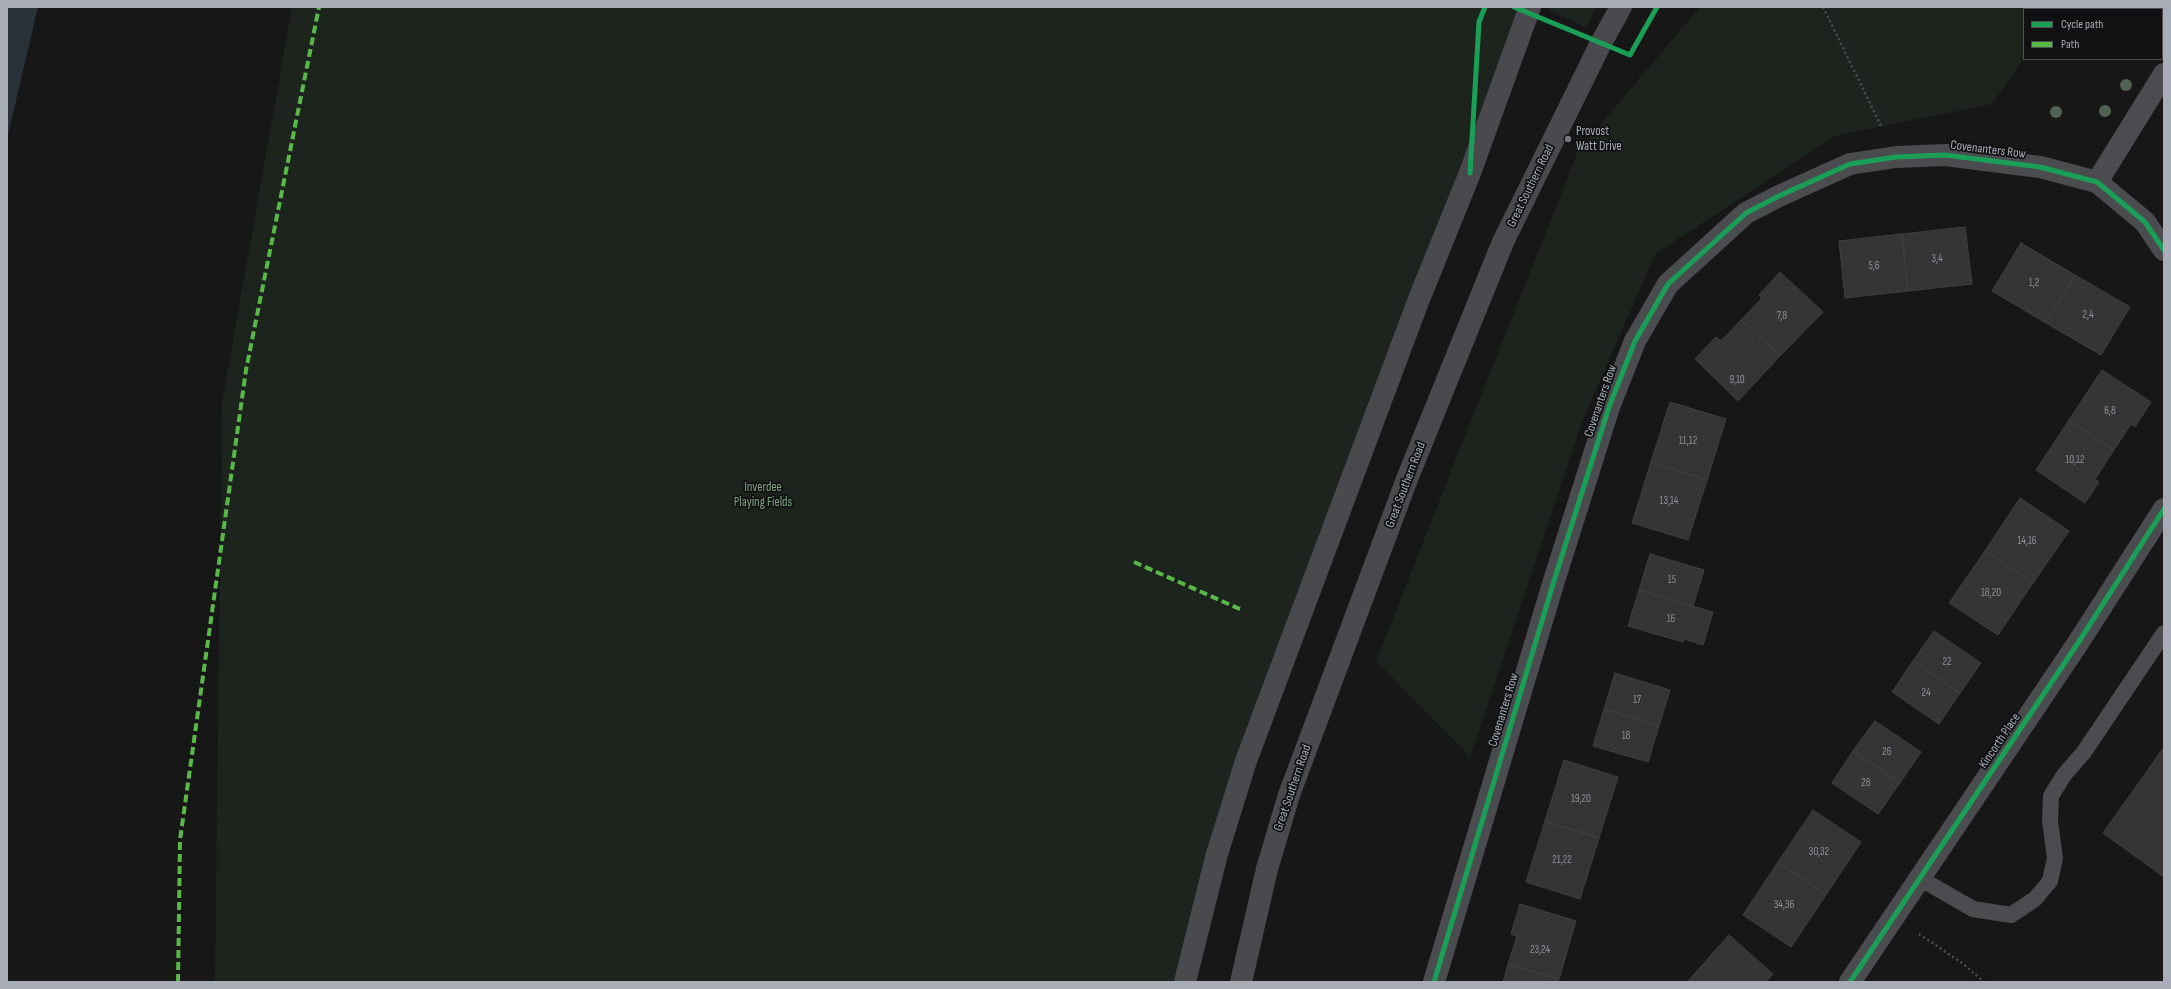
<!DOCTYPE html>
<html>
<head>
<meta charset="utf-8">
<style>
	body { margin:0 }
	#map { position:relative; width:2171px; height:989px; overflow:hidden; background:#171717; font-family:"Sofia Sans Condensed",sans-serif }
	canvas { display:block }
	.frame { position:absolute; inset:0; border:8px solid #a8adb8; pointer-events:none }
	.legend { position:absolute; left:2023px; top:8px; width:140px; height:52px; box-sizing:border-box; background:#111113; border:1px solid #4d4f55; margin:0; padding:5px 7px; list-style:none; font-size:12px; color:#a8adb8 }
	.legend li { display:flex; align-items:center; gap:8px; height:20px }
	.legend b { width:20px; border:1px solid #4d4f55 }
</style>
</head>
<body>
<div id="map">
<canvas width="2171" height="989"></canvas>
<div class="frame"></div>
<ul class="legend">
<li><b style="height:5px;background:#1a9f57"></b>Cycle path</li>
<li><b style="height:5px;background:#58b947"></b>Path</li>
</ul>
</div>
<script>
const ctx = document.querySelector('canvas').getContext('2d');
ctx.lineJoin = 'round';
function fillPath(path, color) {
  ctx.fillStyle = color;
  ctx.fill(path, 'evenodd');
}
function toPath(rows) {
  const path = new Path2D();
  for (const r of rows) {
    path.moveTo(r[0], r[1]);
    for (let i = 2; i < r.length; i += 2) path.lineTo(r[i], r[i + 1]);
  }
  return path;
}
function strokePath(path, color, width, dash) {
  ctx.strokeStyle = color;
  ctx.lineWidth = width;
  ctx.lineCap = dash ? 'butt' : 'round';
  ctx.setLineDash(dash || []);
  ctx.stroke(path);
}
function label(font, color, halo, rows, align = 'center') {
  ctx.font = font + ' "Sofia Sans Condensed",sans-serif';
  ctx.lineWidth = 3.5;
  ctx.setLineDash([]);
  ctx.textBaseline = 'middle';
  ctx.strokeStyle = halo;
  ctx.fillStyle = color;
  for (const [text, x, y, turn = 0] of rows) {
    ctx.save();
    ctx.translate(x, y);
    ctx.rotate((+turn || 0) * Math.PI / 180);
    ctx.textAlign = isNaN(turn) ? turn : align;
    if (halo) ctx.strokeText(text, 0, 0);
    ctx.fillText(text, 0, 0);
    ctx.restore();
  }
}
const green = toPath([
	[292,7,1530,7,1332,529,1185,982,215,982,222,403],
	[1550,7,1596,7,1586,28,1549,10],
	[1700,7,2061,7,2059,9,2024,9,2024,58,1992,104,1835,136,1655,254,1581,424,1470,757,1376,661,1578,151]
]);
const water = toPath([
	[7,7,38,7,7,139]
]);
const building = toPath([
	[1965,227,1972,284,1908,291,1902,234,1965,227],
	[1902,234,1908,291,1845,298,1839,241,1902,234],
	[2021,243,2075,275,2046,323,1992,291,2021,243],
	[1780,272,1823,312,1780,356,1741,320,1762,298,1759,295,1780,272],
	[2075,275,2130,307,2101,355,2046,323,2075,275],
	[1741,320,1780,356,1738,401,1695,359,1716,337,1721,341,1741,320],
	[2102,370,2151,402,2135,427,2131,424,2114,450,2069,420,2102,370],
	[1670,402,1726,419,1707,480,1651,462,1670,402],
	[2069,420,2114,450,2095,479,2099,482,2085,503,2036,470,2069,420],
	[1651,462,1707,480,1688,540,1632,523,1651,462],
	[2020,498,2069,531,2033,583,1985,551,2020,498],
	[1985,551,2033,583,1998,635,1949,603,1985,551],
	[1650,554,1704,570,1693,606,1639,590,1650,554],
	[1639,590,1713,612,1703,645,1684,639,1683,642,1628,626,1639,590],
	[1934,631,1981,663,1960,693,1913,661,1934,631],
	[1913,661,1960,693,1939,724,1892,692,1913,661],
	[1615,673,1670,690,1659,726,1604,709,1615,673],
	[1604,709,1659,726,1648,762,1593,746,1604,709],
	[1875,721,1921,752,1900,783,1853,751,1875,721],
	[2164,747,2164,877,2103,833,2164,747],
	[1853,751,1900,783,1878,814,1832,783,1853,751],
	[1564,760,1618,777,1599,838,1545,821,1564,760],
	[1813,810,1861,842,1826,895,1778,862,1813,810],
	[1545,821,1599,838,1580,899,1526,882,1545,821],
	[1778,862,1826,895,1791,947,1743,915,1778,862],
	[1520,904,1576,921,1559,979,1508,964,1517,936,1511,934,1520,904],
	[1729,935,1773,974,1766,982,1690,982,1688,981,1729,935],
	[1508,964,1559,979,1558,982,1503,982,1508,964]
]);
const path = toPath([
	[1823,7,1882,128],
	[1919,934,1962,963,1984,982]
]);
const lane = toPath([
	[1921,879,1973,909,2011,915,2035,899,2050,881,2055,858,2050,821,2051,796,2064,775,2084,752,2164,633]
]);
const street = toPath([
	[2097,182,2164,74],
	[1434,982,1553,584,1609,407,1635,341,1668,284,1746,213,1779,196,1850,164,1896,157,1945,155,2040,167,2097,182,2145,222,2164,250],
	[1850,982,2078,643,2164,509]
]);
const secondary = toPath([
	[2156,7,2159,9],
	[1185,982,1217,854,1246,761,1419,299,1470,173,1530,7],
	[1241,982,1267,869,1289,795,1407,479,1503,242,1601,43,1621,7]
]);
const quiet = toPath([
	[1134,562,1242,610],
	[178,982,180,840,246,370,319,7]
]);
const cycleway = toPath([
	[1514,7,1630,55,1657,7],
	[1470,173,1479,22,1485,7],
	[1434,982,1553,584,1609,407,1635,341,1668,284,1746,213,1779,196,1850,164,1896,157,1945,155,2040,167,2097,182,2145,222,2164,250],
	[1850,982,2078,643,2164,509]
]);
const trees = [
	[2126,85],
	[2105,111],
	[2056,112]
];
const markers = [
	[1568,139,4,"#757880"]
];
const numberNames = [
	["3,4",1937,259],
	["5,6",1874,266],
	["1,2",2034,283],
	["2,4",2088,315],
	["7,8",1782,316],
	["9,10",1737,380],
	["6,8",2110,411],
	["11,12",1688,441],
	["10,12",2075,460],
	["13,14",1669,501],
	["14,16",2027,541],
	["15",1672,580],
	["18,20",1991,593],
	["16",1671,619],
	["22",1947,662],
	["24",1926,693],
	["17",1637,700],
	["18",1626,736],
	["26",1887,752],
	["28",1866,783],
	["19,20",1581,799],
	["30,32",1819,852],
	["21,22",1562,860],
	["34,36",1784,905],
	["23,24",1540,950]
];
const poiNames = [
	["Provost",1576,132],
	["Watt Drive",1576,147]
];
const streetNames = [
	["Covenanters Row",1988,150,7],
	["Great Southern Road",1531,186,-64],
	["Covenanters Row",1601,401,-71],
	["Great Southern Road",1406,485,-69],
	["Covenanters Row",1504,710,-73],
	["Kincorth Place",2000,741,-56],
	["Great Southern Road",1293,788,-71]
];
const parkNames = [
	["Inverdee",763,488],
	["Playing Fields",763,503]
];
fillPath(green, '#1d241e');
fillPath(water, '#2a3239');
fillPath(building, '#353536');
strokePath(building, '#3f4043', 1);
strokePath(path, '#4d4e52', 2.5, [2, 3]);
strokePath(lane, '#4b4c50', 16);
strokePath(street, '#4b4c50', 22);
strokePath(secondary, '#4a4a4e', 22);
strokePath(quiet, '#58b947', 4, [8, 4]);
strokePath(cycleway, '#1a9f57', 5);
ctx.fillStyle = '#506451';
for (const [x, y] of trees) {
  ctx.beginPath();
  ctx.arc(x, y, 6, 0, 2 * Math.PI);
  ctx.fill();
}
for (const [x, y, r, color] of markers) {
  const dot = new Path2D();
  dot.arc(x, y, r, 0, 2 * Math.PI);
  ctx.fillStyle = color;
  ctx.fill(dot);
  strokePath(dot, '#111113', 1.5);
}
label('11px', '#8b8f98', null, numberNames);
label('13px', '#a8adb8', '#111113', poiNames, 'left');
label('13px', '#a8adb8', '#111113', streetNames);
label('13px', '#7fa381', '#111113', parkNames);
</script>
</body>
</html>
